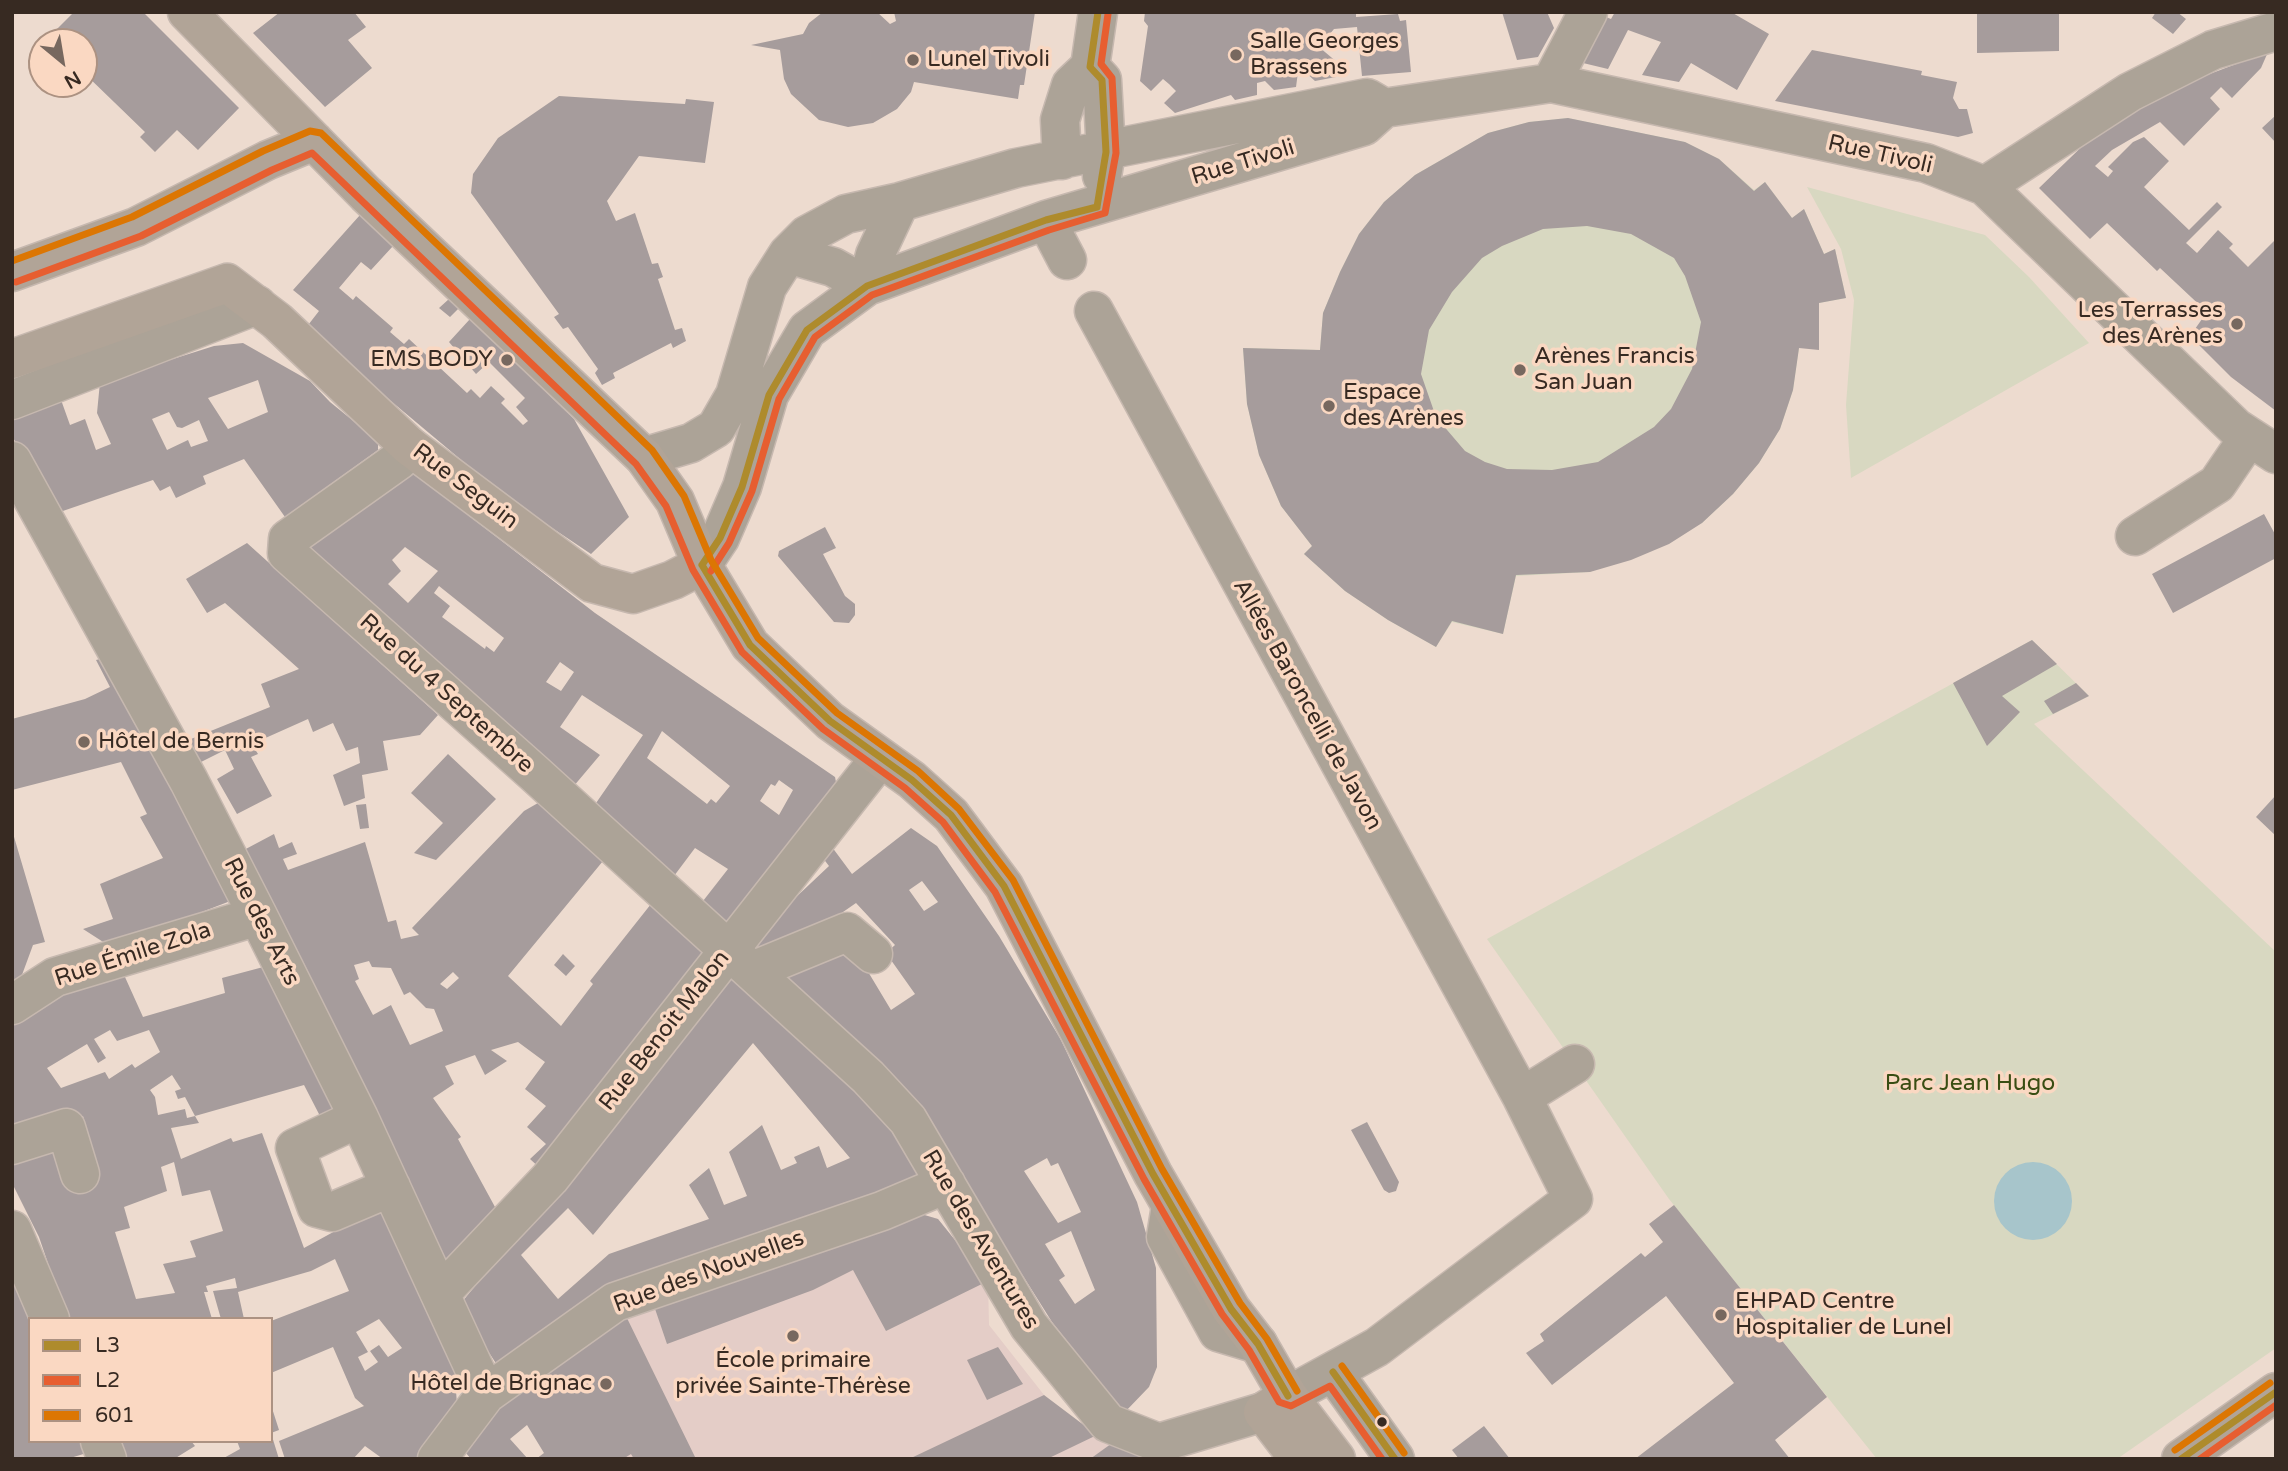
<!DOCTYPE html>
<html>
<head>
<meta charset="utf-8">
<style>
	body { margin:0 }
	#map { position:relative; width:2288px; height:1471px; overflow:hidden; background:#eddbcf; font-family:"Varela Round",sans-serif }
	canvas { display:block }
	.frame { position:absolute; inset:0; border:14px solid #372a22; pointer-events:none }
	.legend { position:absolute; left:28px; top:1317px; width:245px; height:126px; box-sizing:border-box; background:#fad8c2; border:2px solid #ac9282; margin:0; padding:9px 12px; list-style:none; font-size:21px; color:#372a22 }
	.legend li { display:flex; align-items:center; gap:14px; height:35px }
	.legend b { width:35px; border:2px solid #ac9282 }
	.north { position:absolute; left:28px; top:28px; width:70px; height:70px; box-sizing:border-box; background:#fad8c2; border:2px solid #ac9282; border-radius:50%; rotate:150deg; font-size:19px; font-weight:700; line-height:28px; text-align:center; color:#372a22 }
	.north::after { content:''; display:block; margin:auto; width:24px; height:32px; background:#77685f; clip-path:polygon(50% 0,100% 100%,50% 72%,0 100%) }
</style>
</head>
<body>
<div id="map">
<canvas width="2288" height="1471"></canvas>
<div class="frame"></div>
<ul class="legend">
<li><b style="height:9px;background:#ae8b2c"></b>L3</li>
<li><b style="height:9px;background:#e75e30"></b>L2</li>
<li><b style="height:9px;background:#dc7603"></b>601</li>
</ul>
<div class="north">N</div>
</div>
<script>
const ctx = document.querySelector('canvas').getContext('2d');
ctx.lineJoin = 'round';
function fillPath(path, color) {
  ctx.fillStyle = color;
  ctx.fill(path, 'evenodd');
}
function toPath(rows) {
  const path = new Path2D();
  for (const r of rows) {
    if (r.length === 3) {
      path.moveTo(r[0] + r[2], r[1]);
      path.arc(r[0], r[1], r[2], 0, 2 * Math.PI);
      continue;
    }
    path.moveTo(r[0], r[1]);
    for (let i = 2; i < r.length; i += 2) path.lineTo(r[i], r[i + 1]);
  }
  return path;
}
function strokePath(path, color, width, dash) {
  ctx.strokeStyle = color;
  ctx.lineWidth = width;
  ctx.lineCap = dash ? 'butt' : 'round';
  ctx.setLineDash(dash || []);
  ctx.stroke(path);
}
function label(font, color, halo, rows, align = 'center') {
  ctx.font = font + ' "Varela Round",sans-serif';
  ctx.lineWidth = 7;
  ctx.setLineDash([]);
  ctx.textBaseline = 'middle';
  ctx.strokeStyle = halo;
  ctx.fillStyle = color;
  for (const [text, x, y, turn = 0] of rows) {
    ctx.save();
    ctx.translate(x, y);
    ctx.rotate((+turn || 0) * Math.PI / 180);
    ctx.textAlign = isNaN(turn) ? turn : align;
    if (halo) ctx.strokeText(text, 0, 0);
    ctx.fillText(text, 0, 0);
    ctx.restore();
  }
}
const education = toPath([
	[921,1214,938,1219,988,1281,989,1325,1048,1400,1110,1445,1090,1459,536,1459,560,1442,599,1328]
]);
const green = toPath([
	[1568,118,1685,142,1719,159,1754,190,1765,182,1792,218,1804,209,1824,254,1835,249,1846,298,1819,303,1799,348,1793,390,1780,429,1759,463,1733,494,1702,523,1590,572,1516,576,1503,634,1452,622,1436,647,1388,620,1345,591,1304,554,1312,546,1281,506,1259,455,1247,404,1243,348,1320,350,1323,313,1340,272,1359,234,1384,202,1415,175,1488,133,1529,122],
	[1807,187,1985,235,2029,277,2089,343,1851,478,1846,405,1854,300,1841,249],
	[2032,640,2089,696,2034,724,2276,952,2276,1348,2117,1459,1877,1459,1669,1199,1487,939]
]);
const water = toPath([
	[2033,1201,39]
]);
const building = toPath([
	[74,12,143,12,239,108,198,150,177,130,155,152,140,137,145,132,84,73,84,42,52,42,48,38],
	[280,12,354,12,366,27,348,40,372,68,325,107,253,33],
	[823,12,877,12,890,24,896,21,894,12,1035,12,1024,85,1020,85,1018,99,914,82,911,92,897,109,873,123,848,127,819,120,791,94,784,79,780,50,751,45,803,34,809,23],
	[1145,12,1356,12,1356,17,1398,14,1400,21,1406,20,1411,72,1362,76,1357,27,1334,29,1319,47,1338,63,1336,77,1315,81,1304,71,1298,72,1296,87,1274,90,1265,81,1257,83,1257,95,1235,100,1231,95,1175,113,1164,103,1176,91,1169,84,1163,79,1151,91,1140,81,1148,26,1144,21],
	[1502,12,1547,12,1554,28,1538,57,1517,60],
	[1615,12,1731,12,1769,34,1737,90,1691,63,1679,82,1642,75,1661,42,1628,30,1608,69,1583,63,1606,17,1611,19],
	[1977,12,2059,12,2059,51,1977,53],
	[2156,12,2177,12,2186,19,2173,34,2152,18],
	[1812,50,1922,71,1921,75,1957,82,1953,98,1959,109,1967,109,1973,133,1958,137,1775,101],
	[2268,52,2261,68,2232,98,2221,87,2210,98,2220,109,2184,146,2160,122,2112,150,2095,166,2108,177,2113,171,2108,167,2133,142,2144,137,2169,161,2144,187,2189,230,2217,202,2222,207,2186,243,2197,253,2218,230,2233,244,2229,248,2248,267,2276,239,2276,411,2231,377,2190,336,2207,312,2160,268,2157,271,2107,223,2090,239,2039,188,2098,131,2144,104,2207,75],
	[559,96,685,104,686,99,714,102,705,163,639,156,607,201,616,221,635,213,652,264,658,263,663,277,658,279,675,330,682,328,686,341,673,348,671,343,613,373,615,378,602,385,595,373,598,369,568,327,563,329,554,317,559,314,471,193,473,174,498,138],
	[2276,115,2276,143,2262,128],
	[1568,118,1685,142,1719,159,1754,191,1765,182,1792,218,1804,209,1824,254,1835,249,1846,298,1819,303,1819,350,1799,348,1793,390,1780,429,1759,463,1733,494,1702,523,1669,544,1631,560,1590,572,1516,575,1503,634,1452,621,1436,647,1388,620,1345,591,1304,554,1312,546,1281,506,1259,455,1247,404,1243,348,1320,350,1323,313,1340,272,1359,234,1384,202,1415,175,1488,133,1529,122],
	[1587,226,1631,234,1674,258,1685,276,1701,322,1692,369,1671,409,1654,427,1598,462,1552,470,1507,469,1485,462,1465,451,1436,417,1421,374,1429,330,1452,292,1482,258,1502,246,1543,229],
	[360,215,393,246,371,270,361,262,339,288,353,300,356,296,393,328,390,332,404,344,409,339,467,393,471,389,480,398,491,386,505,399,501,403,523,425,528,421,516,407,525,398,489,362,476,374,449,342,470,319,574,419,629,517,591,554,503,495,305,329,319,311,293,290],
	[449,299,459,308,450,317,439,308],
	[243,343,310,381,330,402,378,441,378,450,285,517,244,459,203,476,206,484,176,498,170,486,160,491,153,480,57,513,12,436,12,414,60,397,70,425,85,419,96,450,111,444,97,413,100,382,214,346],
	[258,380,268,412,228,429,208,398],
	[169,412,177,427,182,428,199,420,208,441,191,447,188,440,167,450,152,419],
	[411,471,595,613,835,777,836,782,828,795,728,924,703,901,728,869,695,848,674,876,594,806,643,735,582,695,560,727,600,755,573,787,302,546],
	[405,547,438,571,408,603,388,584,401,571,392,560],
	[439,586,504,638,494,652,486,646,485,649,442,617,450,606,434,593],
	[560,662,574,672,561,691,546,682],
	[662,731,730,786,716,803,711,799,707,804,647,758],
	[779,780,793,790,779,815,760,801,771,784,775,786],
	[2264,514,2276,536,2276,558,2173,613,2152,574],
	[825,527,836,548,823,554,845,596,855,604,855,615,849,623,834,622,778,556,779,551],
	[247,543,438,715,420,735,383,741,388,770,362,775,365,798,344,806,333,775,360,763,358,747,346,751,333,723,313,732,308,719,252,744,258,754,251,757,272,796,237,814,217,779,234,769,225,750,193,766,181,743,270,707,261,684,299,669,225,603,207,613,186,579],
	[2032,640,2057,664,2002,696,2020,712,1987,746,1953,683],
	[112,656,233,900,111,947,83,929,113,919,100,884,163,858,140,817,147,814,121,762,12,790,12,719,85,699,110,687,96,660],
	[2076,683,2089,696,2053,714,2044,701],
	[448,754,496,799,436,860,414,853,443,823,411,793],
	[2276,795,2276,836,2256,817],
	[538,803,603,861,508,976,561,1026,593,984,590,981,651,904,705,954,542,1170,530,1159,546,1144,527,1127,546,1106,525,1089,545,1062,518,1042,491,1050,507,1061,485,1075,475,1055,445,1066,454,1084,433,1098,461,1137,458,1139,501,1218,446,1268,242,851,274,834,279,848,292,842,297,854,283,859,288,870,365,842,388,922,396,920,401,939,419,935,412,928,524,811],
	[369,961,372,967,391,968,404,995,410,992,426,1008,434,1009,443,1031,410,1045,391,1005,373,1015,355,981,359,979,354,965],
	[453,972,459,978,447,989,440,984],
	[366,804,369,828,360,829,356,805],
	[911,828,937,846,999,936,1061,1040,1137,1202,1156,1268,1157,1367,1149,1387,1124,1413,1052,1322,974,1198,776,975,855,950,891,1010,915,994,886,953,895,945,856,903,807,937,753,954,741,949,829,866,819,853,829,843,852,874],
	[922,881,938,902,924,911,909,890],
	[1047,1158,1051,1166,1058,1163,1081,1212,1058,1223,1024,1171],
	[1071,1231,1095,1290,1075,1304,1059,1280,1065,1276,1045,1244],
	[12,830,45,942,33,945,19,983,12,986],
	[563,954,575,966,566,976,554,965],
	[120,966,143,1017,225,993,222,978,267,966,271,985,315,1074,319,1073,338,1110,320,1116,304,1085,195,1116,185,1097,178,1099,175,1091,181,1089,172,1075,150,1090,155,1097,158,1115,185,1109,187,1118,195,1116,199,1123,171,1128,181,1159,231,1138,233,1142,262,1133,304,1248,392,1200,454,1361,457,1405,422,1459,383,1459,365,1446,353,1459,285,1459,279,1441,364,1406,355,1398,333,1347,271,1373,271,1321,349,1291,335,1259,311,1271,238,1292,244,1319,221,1319,213,1291,237,1288,235,1278,206,1286,208,1292,204,1292,212,1319,67,1319,39,1237,12,1183,12,1154,61,1145,85,1183,100,1178,83,1116,56,1122,12,1139,12,1021,86,976],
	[110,1030,117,1041,149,1030,160,1052,135,1068,132,1064,109,1079,105,1072,61,1088,47,1068,87,1044,98,1063,106,1058,94,1039],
	[174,1162,182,1196,210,1190,223,1231,190,1241,196,1257,163,1264,175,1293,136,1299,115,1232,130,1228,124,1207,167,1191,161,1167],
	[379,1319,402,1348,388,1357,379,1345,370,1351,378,1362,365,1371,358,1357,368,1352,356,1332],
	[737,972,891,1115,929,1175,497,1365,461,1309,461,1303],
	[753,1043,850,1158,827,1168,819,1146,794,1157,797,1163,781,1170,762,1125,729,1152,747,1196,724,1205,709,1168,689,1185,709,1219,609,1254,558,1299,521,1255,568,1208,593,1235],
	[1367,1122,1399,1182,1396,1191,1389,1193,1384,1190,1351,1130],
	[1674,1205,1827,1397,1775,1440,1790,1459,1635,1459,1734,1383,1666,1296,1552,1385,1526,1353,1544,1341,1540,1334,1641,1253,1645,1257,1663,1242,1649,1224],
	[921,1214,938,1219,988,1281,886,1331,853,1270,813,1290,667,1344,652,1300],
	[12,1251,30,1319,30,1441,86,1441,90,1452,67,1459,12,1459],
	[624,1312,696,1459,634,1459,631,1454,623,1459,536,1459,544,1453,527,1425,510,1439,528,1459,471,1459,460,1446,488,1414],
	[998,1347,1023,1384,987,1400,967,1360],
	[1044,1395,1097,1435,1047,1459,909,1459],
	[271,1405,279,1430,271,1433],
	[1484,1426,1510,1459,1459,1459,1452,1450],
	[271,1433,279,1459,222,1459,240,1449,237,1441,271,1441],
	[113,1441,191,1441,195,1446,174,1459,121,1459],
	[1115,1441,1140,1456,1142,1459,1090,1459]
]);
const minor = toPath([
	[1090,67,1102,80,1106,152,1102,176],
	[1551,83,1588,12],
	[1062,160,1060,120,1071,85,1090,67,1098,12],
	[1985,186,2130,92,2213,50,2276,31],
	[1046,220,1067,260],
	[788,254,833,267,867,286,875,255,900,202],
	[1094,311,1522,1097,1573,1199,1377,1347,1288,1396],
	[12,400,257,305],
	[409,446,399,460,288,539,287,553,534,773,868,1077,908,1120,1029,1326,1108,1423,1159,1443,1263,1412],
	[644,457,691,443,716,428,735,395,767,287,788,254,807,235,846,214,900,202,1016,168,1367,98,1384,108],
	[12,461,189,781,258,916,359,1118,486,1394],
	[2135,536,2217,484,2249,437],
	[702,565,720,538,742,487,769,395,807,330,867,286,1046,220,1364,126,1384,108,1551,83,1926,163,1985,186,2236,428,2276,454],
	[752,971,847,932,873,954],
	[12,1005,55,977,258,916],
	[1522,1097,1575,1064],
	[359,1118,295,1148,317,1208,332,1212,391,1187],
	[12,1145,66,1128,80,1174],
	[1171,1206,1166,1237,1218,1332,1258,1344],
	[12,1230,50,1319],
	[440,1294,550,1178,880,758],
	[1333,1372,1395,1459],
	[100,1441,107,1459],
	[437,1459,486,1394,615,1302,882,1211,946,1184]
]);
const major = toPath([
	[187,12,366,194,644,457,675,501,702,565,750,645,830,721,912,780,951,815,1004,886,1153,1174,1231,1309,1258,1344,1288,1396,1336,1459],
	[12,272,136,227,268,160,314,141],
	[12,359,227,283,277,321,409,446,592,583,633,594,673,580,702,565],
	[1288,1396,1263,1412,1299,1459],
	[2181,1459,2276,1392]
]);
const bus1 = toPath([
	[1097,207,1106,152,1102,80,1090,67,1098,12],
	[702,565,750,645,830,721,912,780,951,815,1004,886,1153,1174,1231,1309,1258,1344,1288,1396],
	[702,565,720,538,742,487,769,395,807,330,867,286,1046,220,1097,207],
	[1333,1372,1395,1459],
	[2181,1459,2276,1392]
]);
const bus2 = toPath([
	[16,282,141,236,272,170,312,153,636,464,666,506,693,570,742,652,823,729,905,788,943,822,995,892,1144,1179,1222,1314,1249,1350,1279,1402,1291,1406,1330,1386,1382,1459],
	[711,571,729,543,752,491,779,399,815,337,872,295,1049,230,1105,213,1116,153,1112,78,1101,64,1108,14],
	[2200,1459,2276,1405]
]);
const bus3 = toPath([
	[12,261,132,217,263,151,310,131,321,133,652,450,684,496,711,560,758,638,837,713,918,771,959,809,1013,880,1162,1169,1240,1303,1267,1339,1297,1391],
	[1342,1366,1404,1453],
	[2175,1450,2270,1383]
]);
const markers = [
	[1236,55,7,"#77685f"],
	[913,60,7,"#77685f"],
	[2237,324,7,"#77685f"],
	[507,360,7,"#77685f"],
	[1520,370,7,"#77685f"],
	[1329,406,7,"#77685f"],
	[84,742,7,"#77685f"],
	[1721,1315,7,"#77685f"],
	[793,1336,7,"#77685f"],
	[606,1384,7,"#77685f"],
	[1382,1422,6,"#372a22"]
];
const poiNames = [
	["Salle Georges",1250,42],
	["Brassens",1250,68],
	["Lunel Tivoli",927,60],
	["Les Terrasses",2223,311,"right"],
	["des Arènes",2223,337,"right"],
	["Arènes Francis",1534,357],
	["San Juan",1534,383],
	["EMS BODY",493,360,"right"],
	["Espace",1343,393],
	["des Arènes",1343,419],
	["Hôtel de Bernis",98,742],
	["EHPAD Centre",1735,1302],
	["Hospitalier de Lunel",1735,1328],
	["École primaire",793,1361,"center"],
	["privée Sainte-Thérèse",793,1387,"center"],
	["Hôtel de Brignac",592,1384,"right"]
];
const streetNames = [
	["Rue Tivoli",1880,155,13],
	["Rue Tivoli",1243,163,-17],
	["Rue Seguin",465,487,37],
	["Rue du 4 Septembre",446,694,42],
	["Allées Baroncelli de Javon",1307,705,61],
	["Rue des Arts",261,922,63],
	["Rue Émile Zola",133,955,-18],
	["Rue Benoit Malon",665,1031,-52],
	["Rue des Aventures",980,1240,59],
	["Rue des Nouvelles",709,1272,-20]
];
const parkNames = [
	["Parc Jean Hugo",1970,1084]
];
fillPath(education, '#e4cdc7');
fillPath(green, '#d8d8c1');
fillPath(water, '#a7c5cb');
fillPath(building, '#a69c9c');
strokePath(minor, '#c6b8af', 41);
strokePath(major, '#c6b8af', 41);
strokePath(minor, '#aca397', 38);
strokePath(major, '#b1a497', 38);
strokePath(bus1, '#ae8b2c', 7);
strokePath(bus2, '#e75e30', 7);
strokePath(bus3, '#dc7603', 7);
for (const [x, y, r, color] of markers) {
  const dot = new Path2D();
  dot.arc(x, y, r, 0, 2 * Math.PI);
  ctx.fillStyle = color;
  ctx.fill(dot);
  strokePath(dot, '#fad8c2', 2.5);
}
label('23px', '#372a22', '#fad8c2', poiNames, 'left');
label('23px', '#372a22', '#fad8c2', streetNames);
label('23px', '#394d13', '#fad8c2', parkNames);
</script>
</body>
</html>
